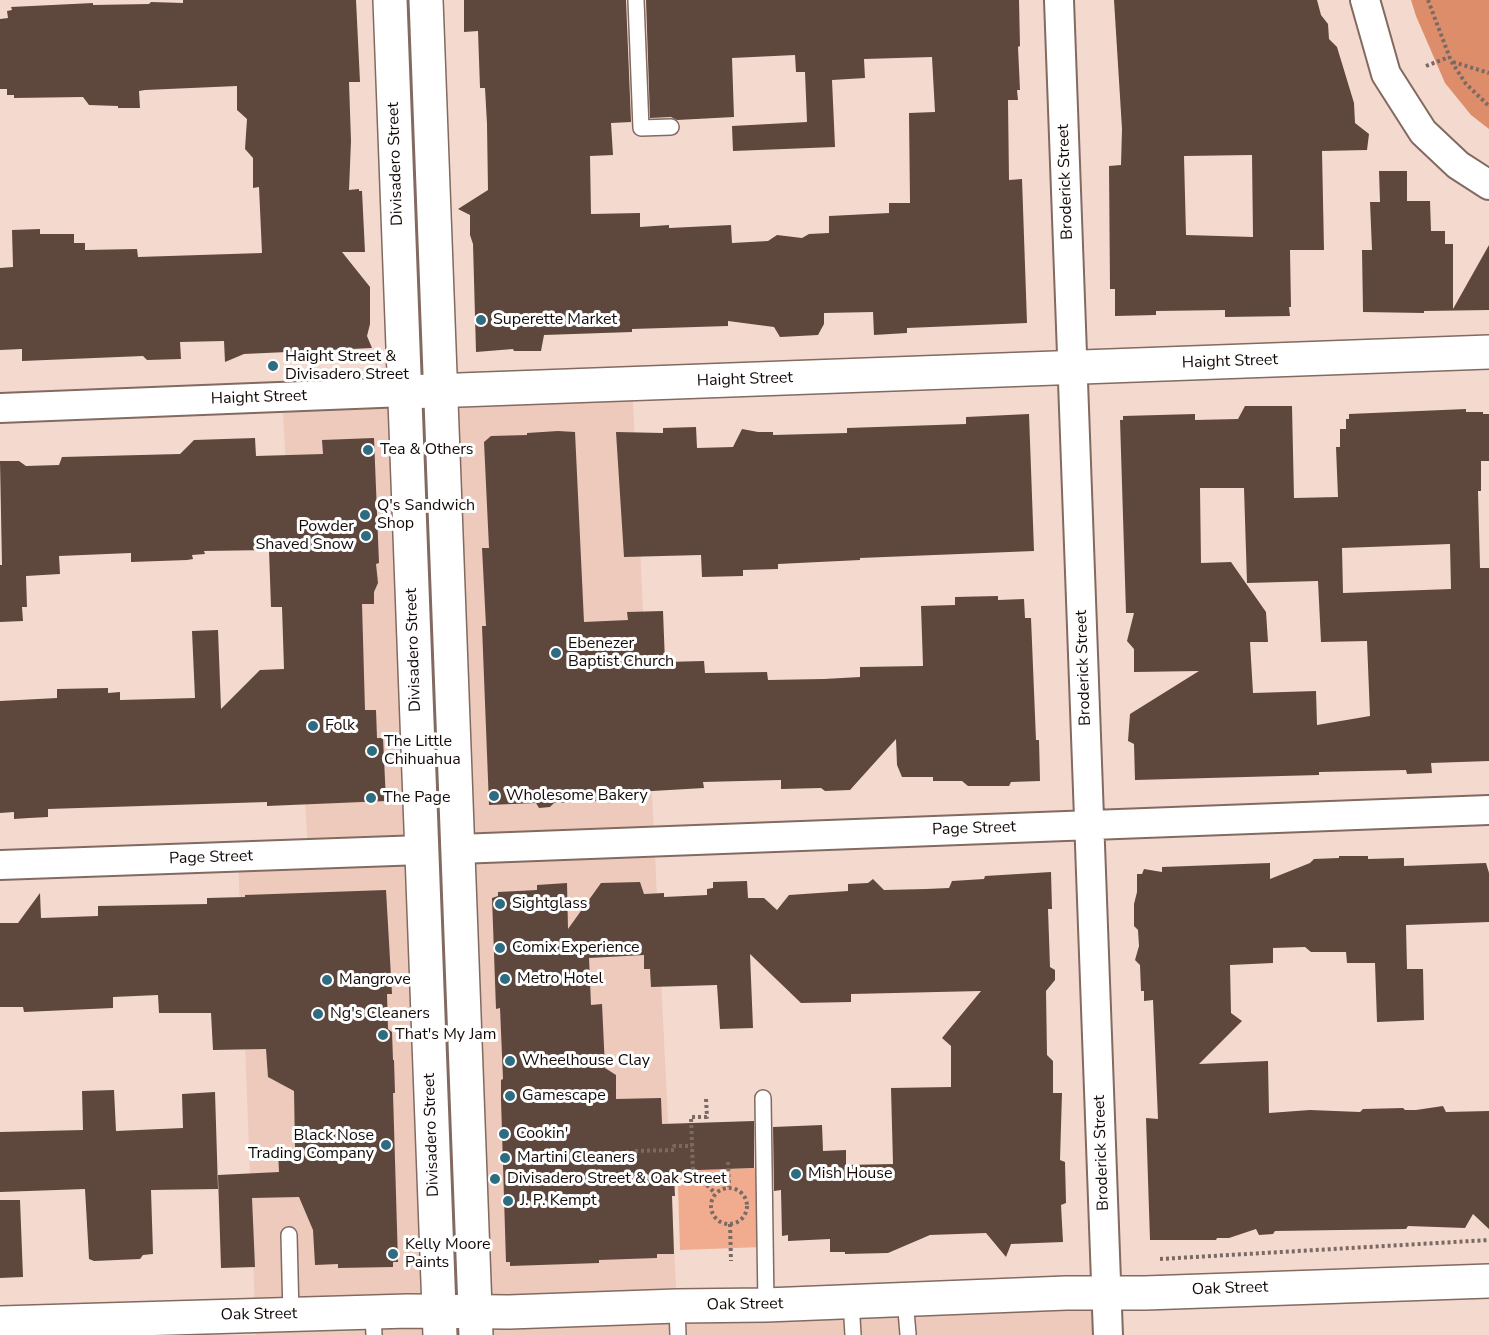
<!DOCTYPE html>
<html>
<head>
<meta charset="utf-8">
<style>
	body { margin:0 }
	canvas { display:block; background:#f4d9ce }
</style>
</head>
<body>
<canvas width="1489" height="1335"></canvas>
<script>
const ctx = document.querySelector('canvas').getContext('2d');
ctx.lineJoin = 'round';
function fillPath(path, color) {
  ctx.fillStyle = color;
  ctx.fill(path, 'evenodd');
}
function toPath(rows) {
  const path = new Path2D();
  for (const r of rows) {
    if (r.length === 3) {
      path.moveTo(r[0] + r[2], r[1]);
      path.arc(r[0], r[1], r[2], 0, 2 * Math.PI);
      continue;
    }
    path.moveTo(r[0], r[1]);
    for (let i = 2; i < r.length; i += 2) path.lineTo(r[i], r[i + 1]);
  }
  return path;
}
function strokePath(path, color, width, dash) {
  ctx.strokeStyle = color;
  ctx.lineWidth = width;
  ctx.lineCap = dash ? 'butt' : 'round';
  ctx.setLineDash(dash || []);
  ctx.stroke(path);
}
function label(font, color, halo, rows, align = 'center') {
  ctx.font = font + ' "Nunito Sans",sans-serif';
  ctx.lineWidth = 6;
  ctx.setLineDash([]);
  ctx.textBaseline = 'middle';
  ctx.strokeStyle = halo;
  ctx.fillStyle = color;
  for (const [text, x, y, turn = 0] of rows) {
    ctx.save();
    ctx.translate(x, y);
    ctx.rotate((+turn || 0) * Math.PI / 180);
    ctx.textAlign = isNaN(turn) ? turn : align;
    if (halo) ctx.strokeText(text, 0, 0);
    ctx.fillText(text, 0, 0);
    ctx.restore();
  }
}
const built = toPath([
	[632,384,677,1306,1105,1293,1108,1335,256,1335,238,857,308,853,282,397]
]);
const green = toPath([
	[694,1123,732,1169,760,1168,762,1247,680,1250,677,1154,684,1124]
]);
const forest = toPath([
	[1411,0,1489,0,1489,129,1471,115,1445,83,1416,16]
]);
const building = toPath([
	[183,0,356,0,360,82,349,82,351,141,349,190,359,189,359,191,362,191,365,252,342,252,370,287,370,324,367,336,372,348,244,354,225,362,224,341,180,342,181,359,147,360,143,356,22,361,22,349,0,350,0,268,13,267,12,230,40,229,40,234,74,234,74,243,85,243,85,250,137,249,138,257,262,253,259,187,253,188,253,158,245,149,247,119,237,110,237,86,145,90,139,91,140,108,118,108,118,106,89,105,83,97,14,98,14,95,7,95,7,89,0,89,0,19,8,18,7,11,12,10,11,7,93,3,93,5,149,4,151,2,183,3],
	[464,0,626,0,631,122,611,123,613,155,590,156,591,214,640,213,640,227,669,225,669,228,731,225,732,243,768,241,777,235,802,238,809,234,829,233,829,216,889,213,889,203,910,203,909,113,935,112,932,57,864,59,865,78,832,80,835,147,733,151,732,126,807,122,805,72,796,72,795,55,732,58,734,117,677,120,671,117,650,118,646,0,1019,0,1020,46,1018,47,1020,90,1017,90,1018,100,1008,100,1009,180,1022,179,1027,323,907,328,907,333,874,335,873,312,824,313,824,324,818,335,780,337,774,327,728,321,728,326,632,329,632,332,544,335,541,351,514,351,513,349,476,352,473,244,470,235,470,215,458,209,488,190,487,124,485,88,480,88,478,31,464,32],
	[1114,0,1317,0,1321,15,1328,24,1329,39,1337,47,1354,103,1355,123,1369,134,1367,150,1322,151,1324,250,1290,250,1291,307,1289,307,1290,316,1225,317,1225,310,1156,311,1156,315,1115,316,1115,289,1110,289,1109,166,1121,165,1122,129],
	[1252,155,1253,237,1186,235,1184,156],
	[1379,171,1407,171,1407,201,1430,201,1431,231,1445,231,1445,244,1453,244,1453,309,1489,245,1489,310,1424,311,1424,313,1363,312,1362,250,1372,250,1370,202,1380,202],
	[1245,406,1292,406,1294,498,1338,497,1336,447,1340,447,1340,429,1346,429,1346,419,1349,419,1349,414,1466,409,1466,412,1483,412,1483,414,1489,414,1489,461,1481,461,1481,491,1478,491,1480,568,1489,568,1489,761,1431,763,1432,773,1407,774,1406,770,1319,772,1319,775,1135,780,1134,744,1128,741,1130,714,1199,671,1134,672,1134,649,1127,641,1134,613,1126,613,1120,420,1123,420,1123,416,1195,414,1195,420,1238,419],
	[1200,488,1244,488,1247,583,1318,581,1321,642,1367,641,1370,716,1317,725,1316,691,1253,693,1250,642,1268,642,1266,612,1231,562,1201,563],
	[1450,544,1451,589,1343,593,1342,548],
	[1029,414,1034,551,860,558,860,560,778,564,778,569,743,570,743,576,702,577,701,555,624,557,616,432,663,433,663,428,696,427,697,448,733,447,742,429,758,432,773,432,773,435,847,433,847,428,966,424,966,417],
	[558,431,575,432,584,622,628,620,627,612,663,611,665,662,704,661,705,673,767,672,768,680,824,679,860,677,860,667,923,666,921,606,955,605,955,597,998,596,998,600,1024,599,1025,618,1031,618,1036,740,1039,740,1040,781,1011,782,1009,786,968,786,962,781,933,781,933,777,902,777,897,765,896,739,850,790,825,791,821,788,781,789,781,780,703,782,704,788,618,793,618,800,554,803,550,807,539,808,536,803,489,805,482,626,486,626,482,548,489,548,484,442,491,436,527,435,527,433],
	[255,438,256,456,323,454,322,440,374,438,379,563,376,564,378,583,374,592,374,604,362,604,365,710,376,710,377,738,383,738,386,801,267,806,267,802,48,809,48,817,29,818,14,819,14,812,0,813,0,701,57,698,57,689,108,688,108,693,120,692,120,700,195,698,192,631,218,630,221,709,260,670,284,669,282,607,271,607,269,550,204,551,205,554,192,555,193,559,187,560,131,562,131,553,59,556,60,574,26,576,27,607,22,607,23,621,0,622,0,565,2,565,0,461,19,461,26,466,59,465,62,457,180,454,194,440],
	[1339,856,1368,856,1368,859,1404,858,1404,866,1486,863,1489,873,1489,922,1406,925,1407,969,1423,969,1424,1020,1377,1022,1375,963,1347,963,1346,952,1311,952,1305,947,1273,948,1273,963,1230,965,1231,1013,1242,1021,1199,1064,1268,1061,1269,1113,1310,1110,1360,1112,1363,1109,1403,1108,1405,1110,1416,1110,1443,1106,1446,1112,1489,1111,1489,1229,1473,1214,1465,1228,1408,1226,1406,1229,1275,1231,1273,1234,1259,1235,1256,1229,1229,1238,1217,1238,1216,1240,1150,1240,1146,1118,1158,1119,1153,1000,1144,1001,1144,991,1141,991,1140,965,1135,960,1139,946,1138,930,1134,926,1134,904,1137,892,1137,874,1142,874,1144,869,1162,872,1162,867,1270,863,1270,879,1310,863,1314,859,1339,858],
	[1051,872,1052,909,1048,909,1050,967,1055,970,1055,980,1046,991,1047,1055,1053,1061,1053,1093,1062,1093,1060,1160,1065,1162,1066,1203,1061,1205,1063,1242,1011,1244,1006,1257,986,1233,930,1235,888,1253,845,1254,845,1252,830,1252,830,1239,788,1241,788,1235,782,1236,781,1190,774,1191,773,1127,822,1125,823,1151,846,1150,846,1165,893,1164,891,1088,951,1087,951,1046,942,1038,981,991,851,994,851,1002,801,1003,750,954,753,1028,720,1029,717,985,651,987,650,969,644,969,644,955,589,958,591,1005,602,1004,605,1068,616,1075,616,1099,661,1098,662,1124,754,1121,754,1168,698,1170,674,1176,675,1196,672,1196,674,1254,657,1254,657,1258,599,1260,599,1263,510,1266,510,1262,506,1262,501,1100,501,1080,503,1079,500,1008,496,1009,492,898,498,896,498,892,537,890,537,885,567,883,568,929,601,883,640,882,644,894,664,893,664,897,707,895,707,889,713,888,713,882,747,881,748,898,764,898,777,910,789,895,848,891,848,884,868,883,873,879,884,890,926,889,949,888,952,881,984,879,985,876],
	[386,890,392,994,387,994,388,1029,392,1032,393,1060,394,1060,395,1093,393,1093,398,1262,393,1262,393,1267,338,1268,338,1264,315,1265,313,1230,299,1197,252,1198,255,1267,221,1268,218,1175,279,1172,278,1149,295,1148,294,1091,268,1077,266,1049,213,1050,211,1013,159,1013,158,995,113,997,113,1008,24,1012,23,1007,0,1007,0,923,18,923,40,893,41,918,98,916,98,906,207,904,207,898,245,897,245,895],
	[114,1090,116,1131,183,1128,182,1094,215,1092,218,1189,151,1190,153,1254,143,1255,140,1259,94,1261,89,1259,85,1189,0,1192,0,1132,83,1130,82,1091],
	[0,1200,20,1200,23,1277,0,1278]
]);
const path = toPath([
	[1428,0,1451,61,1466,84,1489,106],
	[1453,62,1489,73],
	[1426,66,1449,57],
	[706,1099,707,1117,691,1117,693,1172,715,1193],
	[635,1151,674,1150,674,1146,692,1146],
	[728,1162,729,1187],
	[729,1206,18],
	[730,1224,731,1261],
	[1160,1259,1489,1240]
]);
const service = toPath([
	[636,0,641,128,671,127],
	[763,1098,766,1305],
	[289,1235,291,1315],
	[905,1299,908,1334],
	[851,1301,853,1335],
	[677,1306,678,1335],
	[373,1312,374,1335]
]);
const minor = toPath([
	[1059,0,1108,1335],
	[1365,0,1386,74,1423,132,1458,165,1489,185],
	[0,408,405,392],
	[458,849,1489,810],
	[0,865,422,850]
]);
const tertiary = toPath([
	[405,392,1489,352]
]);
const secondary = toPath([
	[390,0,440,1335],
	[426,0,476,1335]
]);
const primary = toPath([
	[0,1323,408,1311,509,1312,677,1306,766,1305,1066,1293,1145,1293,1489,1281]
]);
const markers = [
	[481,320,6,"#2d6c81"],
	[273,366,6,"#2d6c81"],
	[368,450,6,"#2d6c81"],
	[365,515,6,"#2d6c81"],
	[366,536,6,"#2d6c81"],
	[556,653,6,"#2d6c81"],
	[313,726,6,"#2d6c81"],
	[372,751,6,"#2d6c81"],
	[494,796,6,"#2d6c81"],
	[371,798,6,"#2d6c81"],
	[500,904,6,"#2d6c81"],
	[500,948,6,"#2d6c81"],
	[505,979,6,"#2d6c81"],
	[327,980,6,"#2d6c81"],
	[318,1014,6,"#2d6c81"],
	[383,1035,6,"#2d6c81"],
	[510,1061,6,"#2d6c81"],
	[510,1096,6,"#2d6c81"],
	[504,1134,6,"#2d6c81"],
	[386,1145,6,"#2d6c81"],
	[505,1158,6,"#2d6c81"],
	[796,1174,6,"#2d6c81"],
	[495,1179,6,"#2d6c81"],
	[508,1201,6,"#2d6c81"],
	[393,1254,6,"#2d6c81"]
];
const streetNames = [
	["Divisadero Street",396,164,-92],
	["Broderick Street",1066,182,-92],
	["Haight Street",1230,362,-2],
	["Haight Street",745,380,-2],
	["Haight Street",259,398,-2],
	["Divisadero Street",414,650,-92],
	["Broderick Street",1084,668,-92],
	["Page Street",974,829,-2],
	["Page Street",211,858,-2],
	["Divisadero Street",432,1135,-92],
	["Broderick Street",1102,1153,-92],
	["Oak Street",1230,1289,-2],
	["Oak Street",745,1305,-1],
	["Oak Street",259,1315,-1]
];
const poiNames = [
	["Superette Market",493,320],
	["Haight Street &",285,357],
	["Divisadero Street",285,375],
	["Tea & Others",380,450],
	["Q's Sandwich",377,506],
	["Shop",377,524],
	["Powder",354,527,"right"],
	["Shaved Snow",354,545,"right"],
	["Ebenezer",568,644],
	["Baptist Church",568,662],
	["Folk",325,726],
	["The Little",384,742],
	["Chihuahua",384,760],
	["Wholesome Bakery",506,796],
	["The Page",383,798],
	["Sightglass",512,904],
	["Comix Experience",512,948],
	["Metro Hotel",517,979],
	["Mangrove",339,980],
	["Ng's Cleaners",330,1014],
	["That's My Jam",395,1035],
	["Wheelhouse Clay",522,1061],
	["Gamescape",522,1096],
	["Cookin'",516,1134],
	["Black Nose",374,1136,"right"],
	["Trading Company",374,1154,"right"],
	["Martini Cleaners",517,1158],
	["Mish House",808,1174],
	["Divisadero Street & Oak Street",507,1179],
	["J. P. Kempt",520,1201],
	["Kelly Moore",405,1245],
	["Paints",405,1263]
];
fillPath(built, '#edcabc');
fillPath(green, '#f1ac8f');
fillPath(forest, '#de8d6b');
fillPath(building, '#5e483e');
strokePath(service, '#826a61', 18);
strokePath(minor, '#826a61', 32);
strokePath(tertiary, '#826a61', 36);
strokePath(secondary, '#826a61', 36);
strokePath(primary, '#826a61', 36);
strokePath(path, '#7b6a63', 4, [3, 3]);
strokePath(service, '#fff', 15);
strokePath(minor, '#fff', 28);
strokePath(tertiary, '#fff', 33);
strokePath(secondary, '#fff', 33);
strokePath(primary, '#fff', 33);
for (const [x, y, r, color] of markers) {
  const dot = new Path2D();
  dot.arc(x, y, r, 0, 2 * Math.PI);
  ctx.fillStyle = color;
  ctx.fill(dot);
  strokePath(dot, '#fff', 2);
}
label('16px', '#130a07', '#fff', streetNames);
label('16px', '#130a07', '#fff', poiNames, 'left');
</script>
</body>
</html>
